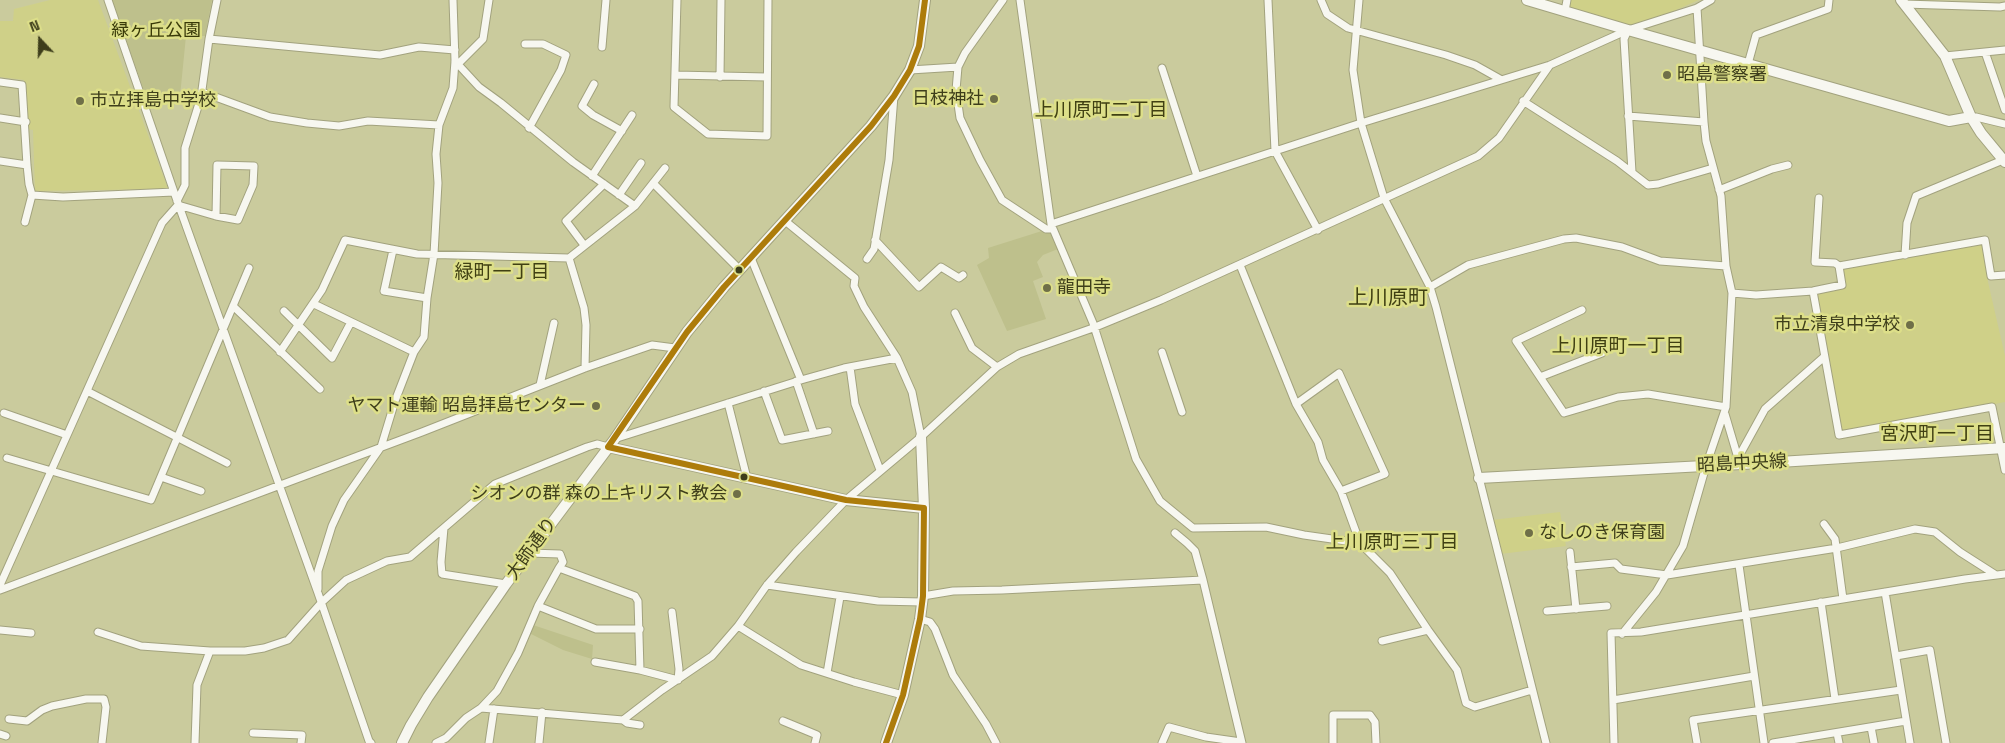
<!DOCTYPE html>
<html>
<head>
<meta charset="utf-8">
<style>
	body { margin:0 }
	#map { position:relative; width:2005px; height:743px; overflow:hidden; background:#cacb9d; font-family:"Space Grotesk",sans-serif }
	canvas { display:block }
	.north { position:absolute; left:15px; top:15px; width:50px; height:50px; -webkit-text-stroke:4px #dddf89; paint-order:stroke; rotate:339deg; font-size:14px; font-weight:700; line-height:20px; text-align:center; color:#3e3e1b }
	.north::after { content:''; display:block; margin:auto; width:18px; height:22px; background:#3e3e1b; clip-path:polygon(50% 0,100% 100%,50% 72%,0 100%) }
</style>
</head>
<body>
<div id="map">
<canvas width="2005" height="743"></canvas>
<div class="north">N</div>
</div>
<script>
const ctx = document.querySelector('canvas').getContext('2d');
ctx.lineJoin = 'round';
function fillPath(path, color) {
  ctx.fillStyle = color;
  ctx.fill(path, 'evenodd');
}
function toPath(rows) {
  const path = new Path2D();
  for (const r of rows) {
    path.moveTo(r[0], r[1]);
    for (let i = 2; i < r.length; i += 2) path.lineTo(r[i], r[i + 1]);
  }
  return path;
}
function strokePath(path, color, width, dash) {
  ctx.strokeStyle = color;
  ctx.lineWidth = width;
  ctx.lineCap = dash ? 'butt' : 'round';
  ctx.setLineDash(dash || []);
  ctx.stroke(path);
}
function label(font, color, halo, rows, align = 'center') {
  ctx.font = font + ' "Space Grotesk","Noto Sans JP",sans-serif';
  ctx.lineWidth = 5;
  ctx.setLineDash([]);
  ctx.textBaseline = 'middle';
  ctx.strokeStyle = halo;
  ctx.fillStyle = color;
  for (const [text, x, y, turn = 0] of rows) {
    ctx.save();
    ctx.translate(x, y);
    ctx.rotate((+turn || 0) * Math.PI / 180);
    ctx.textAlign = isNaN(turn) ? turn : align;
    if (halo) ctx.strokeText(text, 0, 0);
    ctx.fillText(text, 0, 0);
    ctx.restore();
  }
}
const built = toPath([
	[50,0,98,0,168,189,35,191,33,130,26,129,24,80,0,77,0,21,13,21,14,9],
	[1563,0,1699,0,1634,28,1562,5],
	[1982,243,1988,282,2005,356,2005,402,1841,433,1816,294,1845,288,1842,269],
	[1560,512,1566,546,1500,554,1492,520]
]);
const green = toPath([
	[112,0,212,0,205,36,186,36,180,96,147,99],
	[1045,230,1053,233,1058,249,1043,255,1037,262,1043,277,1033,281,1046,319,1007,331,977,265,989,258,988,248],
	[533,625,593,645,592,659,563,650,529,633]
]);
const street = toPath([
	[108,0,174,192,318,593,369,741,371,743],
	[677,0,674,107,708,134,767,136,768,0],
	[1003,0,965,53,958,67,956,90,960,118,980,160,1002,200,1046,229,1053,229],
	[1020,0,1051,224,1093,323,1136,459,1160,501,1193,528,1266,527,1304,535,1360,543],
	[1268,0,1275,151,1318,230],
	[1321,0,1327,14,1348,28,1446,55,1475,65,1500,79],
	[1359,0,1353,70,1361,123,1384,198,1430,287,1436,307,1546,743],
	[1904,4,2000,7,2005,6],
	[1565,11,1567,0],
	[1628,30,1624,39,1632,172],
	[209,39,380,55,419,47,455,50],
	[525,44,543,44,566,55,561,70,529,128],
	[602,47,606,0],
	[1985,52,2005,110],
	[1945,56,2005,50],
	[455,61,479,87,501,103,573,162,635,206],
	[458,64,483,39,489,0],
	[1748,64,1756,35,1828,9,1829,0],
	[1162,68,1197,176],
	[910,70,958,67],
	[675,75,767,77],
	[720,77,721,0],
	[0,82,22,85,27,165,29,184,32,195,25,222],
	[594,84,582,106,593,115,622,131],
	[202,92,270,117,307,123,339,126,368,121,439,125],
	[1523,101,1617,161,1648,185,1658,184,1713,168],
	[1628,116,1704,122],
	[1971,117,1976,117,2005,124],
	[0,118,26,122],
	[0,161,27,165],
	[592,176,632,115],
	[653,183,740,270],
	[1719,190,1772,169,1788,165],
	[32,195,63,197,174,192],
	[619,195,641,163],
	[1819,198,1815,262,1835,263,1839,266,1985,240,1991,276,2005,275],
	[177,201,185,185,185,148,201,97,209,39,217,0],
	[178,205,216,216,238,220,253,185,254,166,217,165,216,216],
	[784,220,855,278,854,286,864,307,897,358,912,392,921,437],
	[1051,224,1361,123,1550,65,1628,30,1697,8,1711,0],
	[875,240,919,287,941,267,959,278,963,275],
	[584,245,566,221,604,184],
	[393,250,384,291,427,298],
	[1905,255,1907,223,1916,196,2003,160],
	[569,258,584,308,586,325,585,368],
	[751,258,801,380],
	[867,259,874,249,889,160,894,96],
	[1240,265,1296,404,1318,442,1323,460,1341,491,1360,543,1390,573,1428,630,1457,670,1466,703,1475,707,1532,690],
	[1430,287,1468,265,1564,239,1576,238,1622,247,1660,261,1726,266],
	[1813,291,1839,435,1992,407,2005,470],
	[1732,293,1756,295,1813,291,1842,285,1839,266],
	[314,304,414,352],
	[233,306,320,389],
	[1582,310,1516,341,1564,413,1618,397,1648,394,1726,407],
	[284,311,332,358,351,322],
	[955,313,972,348,997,367],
	[280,352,322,290,345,240,417,254,569,258,635,206,665,168],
	[1162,352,1182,412],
	[850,367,855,404,880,470],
	[1540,377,1602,353],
	[796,381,814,434],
	[540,385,554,323],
	[87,391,227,463],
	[764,391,782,440,828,431],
	[728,403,747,478],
	[1296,404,1339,373,1385,474,1341,491],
	[4,413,67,435],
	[1725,414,1738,458],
	[614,439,801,380,844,368,897,358],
	[7,458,151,500,249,268],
	[1738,458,1765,409,1824,357],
	[161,477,201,491],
	[1824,524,1835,539,1843,599],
	[444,528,441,562,442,574,506,584],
	[1175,533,1187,543,1195,551,1203,580],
	[1570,552,1576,609],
	[529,553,560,554,563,562,559,568,635,596,638,601,640,670,678,680],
	[1739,565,1764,743],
	[1571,567,1615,563,1621,569,1667,575,1837,548,1915,529,1935,532,1960,552,1996,575],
	[0,585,162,223,178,205],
	[767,585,878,601,922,602],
	[318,589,318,571,332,526,344,500,381,447,395,401,414,352,424,337,427,298,434,254,438,183,436,154,439,125,453,88,455,61,453,0],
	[0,590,422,432,585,368,652,345,675,348],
	[1885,592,1910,743],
	[923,596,953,591,1002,590,1203,580,1242,743],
	[1821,602,1835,699],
	[538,606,596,629,640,629],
	[1547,611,1607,606],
	[672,612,679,669,678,680],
	[920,619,930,622,935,629,953,675,986,724,996,743],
	[738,626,801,665,854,682,903,695],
	[0,630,31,633],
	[98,632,141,646,210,651,245,651,264,648,288,640,321,603,346,580,387,561,410,557,495,484,587,447,597,444,608,447],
	[1622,634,1656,592,1683,546,1706,466,1726,407,1732,293,1726,266,1721,196,1706,141,1704,122,1697,8],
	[1382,641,1428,630],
	[1896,656,1930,650,1946,743],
	[595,662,640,670],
	[827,673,840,597],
	[1613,700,1754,676],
	[481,708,623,720,662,690,712,656,738,626,767,585,796,552,846,500,921,437,997,367,1019,354,1093,328,1161,300,1478,156,1499,138,1550,65],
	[9,719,27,721,42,710,52,706,86,699,104,699,106,707,102,743],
	[623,720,627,723,640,725],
	[783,721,817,735,815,743],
	[1871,727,1874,743],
	[253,733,302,735,301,743],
	[1837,733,1839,743],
	[0,734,6,736],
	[195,743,197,685,210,651],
	[436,743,446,738,466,718,481,708,497,691,518,653,538,606,559,568],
	[489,743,494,709],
	[539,743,542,712],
	[1162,743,1169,727,1206,737,1241,742],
	[1333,743,1333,715,1370,715,1375,722,1376,743],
	[1614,743,1611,633,1641,632,1965,579,2005,574],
	[1697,743,1693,720,1901,690],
	[1773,743,1906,721]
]);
const secondary = toPath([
	[1527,0,1628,30,1949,121,1971,117],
	[1901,0,1945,56,1971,117,1981,133,2005,162],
	[608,447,846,500,924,508],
	[1479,478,1779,462,2005,448],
	[402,743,411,725,428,697,506,584,614,440,687,332,724,287,871,126,894,96,910,70,919,46,925,0],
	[886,743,903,695,920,619,923,596,924,508,921,437]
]);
const bus1 = toPath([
	[886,743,903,695,920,619,923,596,924,508,846,500,608,447,687,332,724,287,871,126,894,96,910,70,919,46,925,0]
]);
const markers = [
	[1667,75,5,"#6f6f48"],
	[994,99,5,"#6f6f48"],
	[80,101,5,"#6f6f48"],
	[739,270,4.5,"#3e3e1b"],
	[1047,288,5,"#6f6f48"],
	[1910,325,5,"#6f6f48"],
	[596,406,5,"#6f6f48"],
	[744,477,4.5,"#3e3e1b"],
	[737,494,5,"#6f6f48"],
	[1529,533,5,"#6f6f48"]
];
const parkNames = [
	["緑ヶ丘公園",156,31]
];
const poiNames = [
	["昭島警察署",1677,75],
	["日枝神社",984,99,"right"],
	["市立拝島中学校",90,101],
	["龍田寺",1057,288],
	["市立清泉中学校",1900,325,"right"],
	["ヤマト運輸 昭島拝島センター",586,406,"right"],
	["シオンの群 森の上キリスト教会",727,494,"right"],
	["なしのき保育園",1539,533]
];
const streetNames = [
	["昭島中央線",1742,464,-3],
	["大師通り",532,549,-54]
];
const neighbourhoodNames = [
	["上川原町二丁目",1101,111],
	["緑町一丁目",502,273],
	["上川原町一丁目",1618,347],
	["宮沢町一丁目",1937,435],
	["上川原町三丁目",1392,543]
];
const quarterNames = [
	["上川原町",1388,299]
];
fillPath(built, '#cfd088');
fillPath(green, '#bec08c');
strokePath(street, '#a2a27e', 9);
strokePath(secondary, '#a2a27e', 12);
strokePath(street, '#f7f7f0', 7);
strokePath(secondary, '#f7f7f0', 10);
strokePath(bus1, '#ad7c0b', 6);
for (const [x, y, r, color] of markers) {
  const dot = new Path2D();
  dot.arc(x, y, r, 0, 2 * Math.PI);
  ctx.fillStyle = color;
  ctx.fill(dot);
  strokePath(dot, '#dddf89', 2);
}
label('18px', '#393a08', '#dddf89', parkNames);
label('18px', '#3e3e1b', '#dddf89', poiNames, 'left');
label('18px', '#3e3e1b', '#dddf89', streetNames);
label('19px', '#404013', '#dddf89', neighbourhoodNames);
label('20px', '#404013', '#dddf89', quarterNames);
</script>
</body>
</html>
